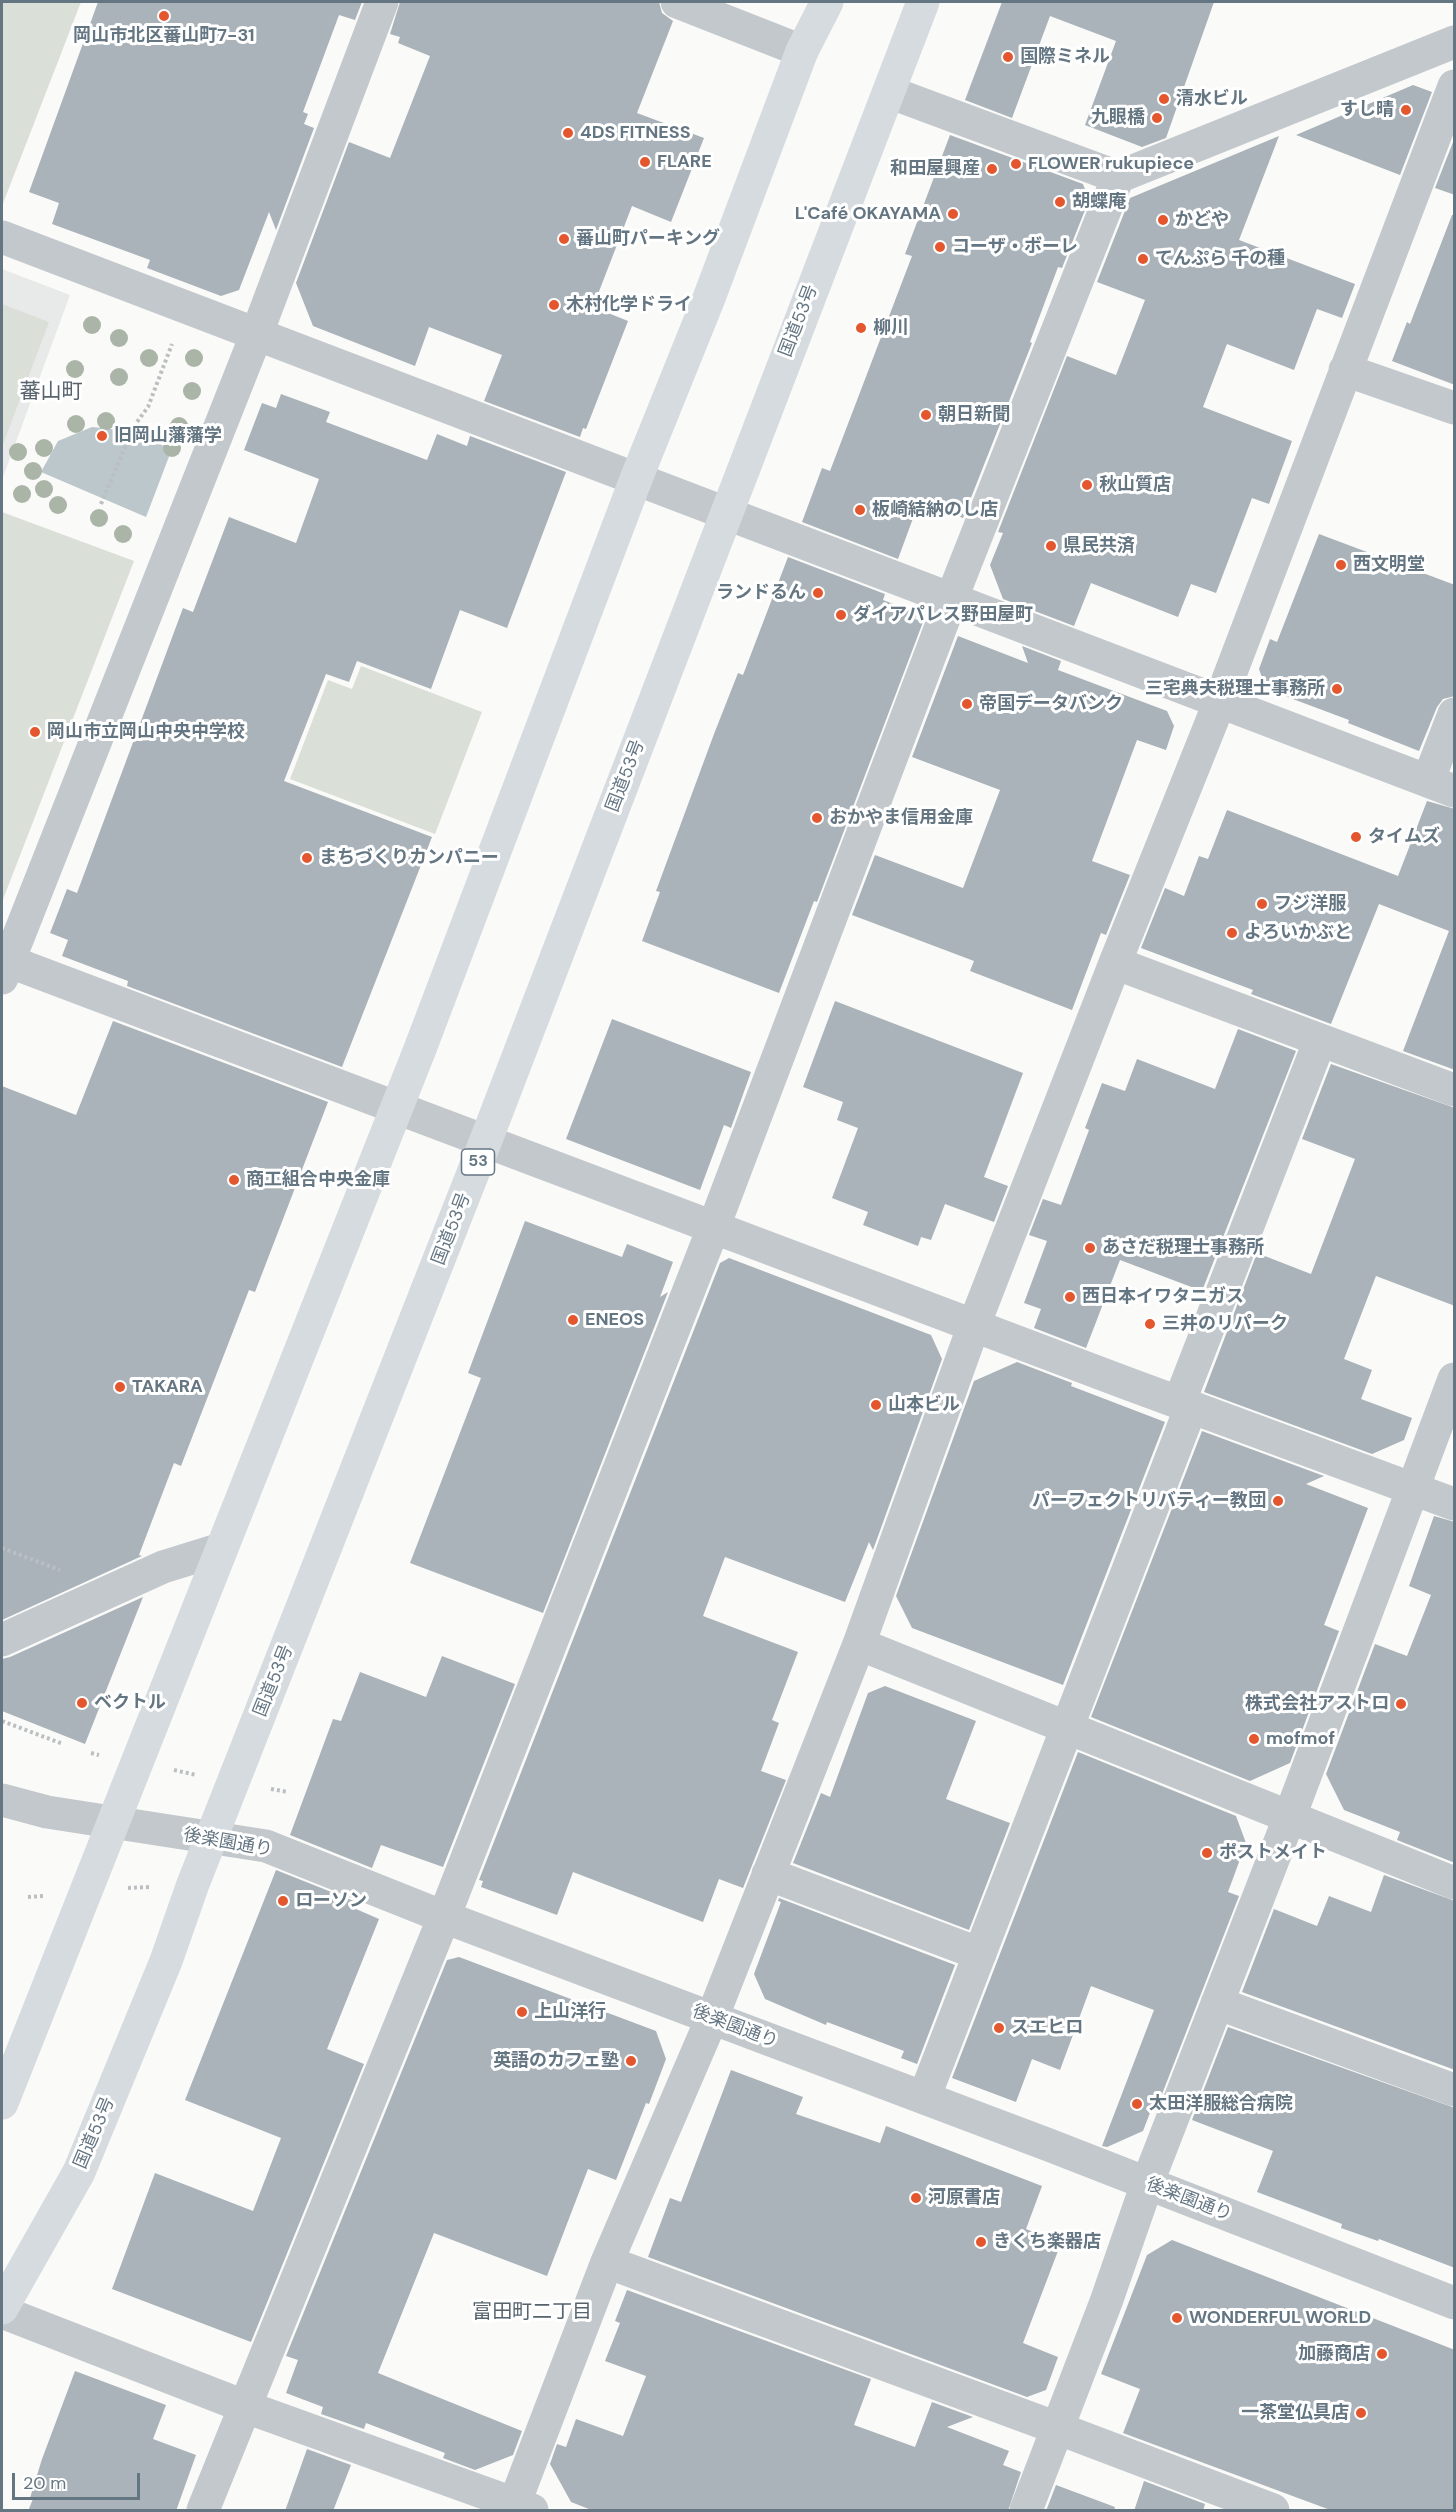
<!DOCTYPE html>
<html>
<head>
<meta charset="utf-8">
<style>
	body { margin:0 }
	#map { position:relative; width:1456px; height:2512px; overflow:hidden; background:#fafaf8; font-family:"DM Sans",sans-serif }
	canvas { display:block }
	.frame { position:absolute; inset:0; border:3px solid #657683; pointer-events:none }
	.scale { position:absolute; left:12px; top:2473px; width:128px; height:27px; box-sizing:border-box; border:3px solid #657683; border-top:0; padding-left:8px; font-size:18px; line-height:21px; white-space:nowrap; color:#657683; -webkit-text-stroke:4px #fff; paint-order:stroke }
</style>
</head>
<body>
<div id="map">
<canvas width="1456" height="2512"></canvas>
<div class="frame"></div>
<div class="scale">20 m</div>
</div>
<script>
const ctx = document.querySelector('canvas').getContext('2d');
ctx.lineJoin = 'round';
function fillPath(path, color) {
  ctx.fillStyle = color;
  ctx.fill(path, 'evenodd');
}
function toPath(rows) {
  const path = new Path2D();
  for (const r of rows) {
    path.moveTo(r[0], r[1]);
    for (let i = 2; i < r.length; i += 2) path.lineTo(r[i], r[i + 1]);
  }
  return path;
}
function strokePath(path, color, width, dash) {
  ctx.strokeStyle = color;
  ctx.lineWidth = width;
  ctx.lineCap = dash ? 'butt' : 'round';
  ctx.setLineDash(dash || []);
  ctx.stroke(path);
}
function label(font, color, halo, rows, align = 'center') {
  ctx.font = font + ' "DM Sans","Noto Sans JP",sans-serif';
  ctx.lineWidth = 6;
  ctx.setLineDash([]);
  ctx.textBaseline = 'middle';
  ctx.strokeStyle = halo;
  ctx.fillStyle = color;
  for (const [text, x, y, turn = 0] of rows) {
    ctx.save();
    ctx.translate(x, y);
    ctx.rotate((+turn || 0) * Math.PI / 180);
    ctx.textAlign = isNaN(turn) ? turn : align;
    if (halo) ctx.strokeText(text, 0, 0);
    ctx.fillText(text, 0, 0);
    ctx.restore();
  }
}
const built = toPath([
	[2,269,70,295,2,480]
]);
const green = toPath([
	[2,2,81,2,2,206],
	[2,304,49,322,2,447],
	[2,512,134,561,2,902],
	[361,666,482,712,435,834,290,779,328,680,352,689]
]);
const water = toPath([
	[92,427,129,431,162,445,170,454,146,517,41,472,58,441]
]);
const building = toPath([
	[98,2,362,2,355,20,339,15,303,112,308,114,304,124,314,128,276,230,269,212,239,290,221,296,147,268,150,260,52,224,59,203,29,192],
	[400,2,659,2,662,13,673,21,637,113,704,138,671,222,632,206,593,307,628,321,586,429,583,428,580,437,484,401,502,355,429,327,415,366,313,326,296,283,349,142,390,158,430,56,398,43,400,37,390,34],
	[1002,2,1214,2,1166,138,1142,147,1085,125,1116,41,1050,16,1012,118,965,100],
	[1413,85,1432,92,1400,175,1296,135],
	[950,135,1083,184,1089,200,1062,268,1058,267,1030,342,1032,343,963,518,919,502,898,559,802,522,822,468,830,471,912,256,905,254],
	[1279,136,1239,240,1355,284,1342,318,1317,309,1294,370,1227,344,1203,407,1292,441,1269,504,1252,498,1216,593,1191,584,1178,617,1091,583,1074,626,1003,599,990,565,1003,533,998,532,1067,356,1116,375,1145,300,1097,282,1130,198],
	[1455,137,1455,195,1435,188],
	[1452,215,1455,215,1455,385,1392,361,1407,322,1410,324],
	[281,394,330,412,326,422,427,460,437,434,467,446,470,436,566,472,507,628,460,610,431,689,357,661,349,682,326,674,284,781,432,837,342,1067,127,986,128,981,62,956,68,940,50,933,67,889,77,893,183,608,193,612,229,517,296,543,319,479,244,450,262,403,276,408],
	[1319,534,1455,585,1455,696,1443,699,1437,707,1419,751,1348,723,1349,720,1266,689,1259,669,1270,639,1277,642],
	[788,557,885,594,883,600,917,613,915,619,923,622,817,902,814,901,779,993,642,941,660,892,656,891,714,734,738,673,743,675],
	[958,636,1028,663,1022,646,1061,661,1058,670,1167,711,1174,726,1166,750,1137,740,1092,861,1130,875,1106,935,1101,933,1072,1010,970,971,974,961,852,915,875,855,963,888,1000,790,912,757],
	[1427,801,1455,809,1455,1070,1403,1051,1449,931,1379,904,1331,1024,1251,994,1253,990,1141,948,1165,888,1184,896,1199,856,1208,859,1227,810,1398,876],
	[835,1001,1023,1073,984,1177,1008,1186,994,1222,945,1204,931,1240,921,1237,918,1246,863,1225,868,1212,832,1198,858,1128,837,1120,843,1102,803,1087],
	[612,1019,751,1072,731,1128,724,1125,700,1190,566,1139],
	[113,1021,328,1102,255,1292,249,1290,181,1466,174,1463,139,1555,142,1556,2,1620,2,1086,76,1115],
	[1238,1029,1296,1051,1202,1291,1120,1260,1086,1348,1034,1328,1041,1309,1024,1303,1047,1241,1029,1235,1043,1199,1061,1205,1089,1130,1085,1128,1102,1083,1125,1091,1137,1059,1215,1089],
	[1331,1064,1455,1108,1455,1306,1376,1276,1344,1359,1372,1370,1361,1399,1412,1418,1404,1440,1372,1454,1204,1392,1257,1253,1311,1274,1355,1159,1302,1139],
	[525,1221,622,1257,627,1244,673,1262,660,1297,668,1292,543,1613,410,1563,481,1378,468,1373],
	[729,1258,931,1335,942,1359,873,1550,869,1542,845,1602,725,1557,703,1616,798,1652,772,1720,779,1723,761,1771,786,1780,743,1888,719,1879,703,1922,573,1872,557,1915,481,1887,483,1881,479,1880,720,1263],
	[1017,1362,1072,1383,1071,1386,1165,1422,1063,1685,912,1628,896,1596,974,1381],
	[1202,1431,1324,1476,1306,1484,1368,1508,1324,1625,1339,1631,1290,1763,1250,1781,1091,1717],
	[1434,1516,1455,1522,1455,1863,1397,1840,1400,1832,1344,1810,1326,1774,1375,1644,1407,1656,1431,1595,1409,1586],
	[143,1597,85,1744,2,1711,2,1659,10,1657],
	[442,1656,515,1684,443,1867,381,1845,372,1868,290,1835,333,1719,341,1721,360,1672,426,1697],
	[885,1686,976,1721,946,1799,1010,1823,969,1930,793,1863,821,1793,830,1797,868,1693],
	[1078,1752,1236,1816,1246,1843,1228,1892,1239,1896,1157,2107,1153,2105,1143,2131,1107,2147,1102,2146,1154,2010,1091,1986,1060,2070,1032,2059,1016,2102,952,2078],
	[276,1870,359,1903,356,1909,379,1919,327,2049,364,2064,251,2342,112,2289,155,2173,253,2211,281,2138,185,2100],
	[1384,1875,1455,1901,1455,2070,1242,1992,1274,1909,1317,1926,1329,1896,1371,1912],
	[779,1898,955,1965,917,2064,901,2058,904,2051,827,2022,826,2025,765,1999,754,1974,781,1902,778,1901],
	[459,1957,656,2031,666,2059,649,2104,646,2103,616,2180,588,2169,547,2276,434,2233,378,2373,522,2431,513,2455,475,2470,443,2458,445,2453,366,2423,364,2429,321,2414,323,2407,286,2393,298,2360,286,2356,447,1960],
	[1228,2027,1455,2108,1455,2268,1379,2239,1378,2241,1341,2228,1342,2224,1257,2192,1273,2151,1192,2120],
	[731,2070,803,2097,796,2114,880,2143,886,2126,1042,2186,1026,2229,1061,2243,1023,2343,1058,2357,1046,2390,1027,2397,648,2257,670,2198,681,2202],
	[1172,2240,1455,2350,1455,2511,1333,2511,1123,2433,1140,2389,1101,2374,1147,2255],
	[627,2290,871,2379,854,2425,915,2447,932,2402,973,2417,947,2427,1009,2451,1003,2465,1021,2472,1008,2511,594,2511,571,2502,550,2464,557,2444,566,2447,576,2419,623,2436,646,2376,605,2361,620,2323,615,2321],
	[75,2371,166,2405,153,2439,196,2455,176,2511,28,2511,33,2499,30,2498,42,2459],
	[307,2449,351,2465,333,2511,285,2511],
	[1144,2481,1205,2504,1203,2511,1134,2511],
	[1056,2485,1115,2507,1114,2511,1046,2511]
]);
const path = toPath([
	[101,504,134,426,148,407,172,344],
	[2,1548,60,1570],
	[2,1721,63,1744],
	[91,1753,99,1755],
	[174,1770,196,1775],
	[271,1789,288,1792],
	[128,1888,150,1887],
	[28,1897,43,1896]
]);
const minor = toPath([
	[677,2,802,51],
	[889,92,1118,177,1454,42],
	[2,237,1454,791],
	[1345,370,1454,408],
	[1428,781,1454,714],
	[8,961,1126,1383,1454,1504],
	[1115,963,1454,1090],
	[2,978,257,333,382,2],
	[1179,1403,1320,1040],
	[2,1640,163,1567,221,1549],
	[859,1644,1454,1883],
	[2,1800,47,1812,266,1846,444,1917,1049,2145,1454,2303],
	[768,1874,980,1954],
	[1217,2003,1454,2090],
	[924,2098,1191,1407],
	[607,2262,1057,2428,1273,2510],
	[2,2312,246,2407,532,2510],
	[203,2510,444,1917,714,1226,951,600,1118,177],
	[512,2510,607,2262,712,2018,859,1644,974,1325,1115,963,1220,701,1454,86],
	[1026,2510,1106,2302,1147,2184,1290,1816,1454,1379]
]);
const highway = toPath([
	[2,2103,420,1049,636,479,709,298,802,51,827,2],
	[2,2308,79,2172,166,1961,193,1884,486,1140,923,2]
]);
const trees = [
	[92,325],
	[119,338],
	[149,358],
	[194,358],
	[75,369],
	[119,377],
	[192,391],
	[106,421],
	[76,424],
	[179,426],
	[44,448],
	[172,448],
	[18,452],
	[33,471],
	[44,489],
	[22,494],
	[58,505],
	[99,518],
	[123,534]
];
const markers = [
	[164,16,6,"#e4572e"],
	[1008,57,6,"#e4572e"],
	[1164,99,6,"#e4572e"],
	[1406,110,6,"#e4572e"],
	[1157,118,6,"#e4572e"],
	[568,133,6,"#e4572e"],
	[645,162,6,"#e4572e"],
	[1016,164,6,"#e4572e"],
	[992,169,6,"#e4572e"],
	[1060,202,6,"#e4572e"],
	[953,214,6,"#e4572e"],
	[1163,220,6,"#e4572e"],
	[564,239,6,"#e4572e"],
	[940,247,6,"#e4572e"],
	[1143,259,6,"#e4572e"],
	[554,305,6,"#e4572e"],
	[861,328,6,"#e4572e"],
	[926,415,6,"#e4572e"],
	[102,436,6,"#e4572e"],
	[1087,485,6,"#e4572e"],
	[860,510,6,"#e4572e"],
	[1051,546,6,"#e4572e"],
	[1341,565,6,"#e4572e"],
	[818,593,6,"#e4572e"],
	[841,615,6,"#e4572e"],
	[1337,689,6,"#e4572e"],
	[967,704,6,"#e4572e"],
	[35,732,6,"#e4572e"],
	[817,818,6,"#e4572e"],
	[1356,837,6,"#e4572e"],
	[307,858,6,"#e4572e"],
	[1262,904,6,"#e4572e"],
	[1232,933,6,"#e4572e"],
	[234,1180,6,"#e4572e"],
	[1090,1248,6,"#e4572e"],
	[1070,1297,6,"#e4572e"],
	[573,1320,6,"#e4572e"],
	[1150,1324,6,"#e4572e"],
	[120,1387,6,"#e4572e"],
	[876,1405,6,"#e4572e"],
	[1278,1501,6,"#e4572e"],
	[82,1703,6,"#e4572e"],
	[1401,1704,6,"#e4572e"],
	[1254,1739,6,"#e4572e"],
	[1207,1853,6,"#e4572e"],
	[283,1901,6,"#e4572e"],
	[522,2012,6,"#e4572e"],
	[999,2028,6,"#e4572e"],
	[631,2061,6,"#e4572e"],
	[1137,2104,6,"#e4572e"],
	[916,2198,6,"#e4572e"],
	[981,2242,6,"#e4572e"],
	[1177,2318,6,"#e4572e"],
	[1382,2354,6,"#e4572e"],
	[1361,2413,6,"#e4572e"]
];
const shields = [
	[478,1162,33]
];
const shieldNames = [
	["53",478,1162]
];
const poiNames = [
	["岡山市北区蕃山町7-31",164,36,"center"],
	["国際ミネル",1020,57],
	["清水ビル",1176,99],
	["すし晴",1394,110,"right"],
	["九眼橋",1145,118,"right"],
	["4DS FITNESS",580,133],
	["FLARE",657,162],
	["FLOWER rukupiece",1028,164],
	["和田屋興産",980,169,"right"],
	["胡蝶庵",1072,202],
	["L'Café OKAYAMA",941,214,"right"],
	["かどや",1175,220],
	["蕃山町パーキング",576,239],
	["コーザ・ボーレ",952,247],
	["てんぷら 千の種",1155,259],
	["木村化学ドライ",566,305],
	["柳川",873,328],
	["朝日新聞",938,415],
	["旧岡山藩藩学",114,436],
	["秋山質店",1099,485],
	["板崎結納のし店",872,510],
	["県民共済",1063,546],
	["西文明堂",1353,565],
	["ランドるん",806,593,"right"],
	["ダイアパレス野田屋町",853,615],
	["三宅典夫税理士事務所",1325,689,"right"],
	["帝国データバンク",979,704],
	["岡山市立岡山中央中学校",47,732],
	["おかやま信用金庫",829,818],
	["タイムズ",1368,837],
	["まちづくりカンパニー",319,858],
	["フジ洋服",1274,904],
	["よろいかぶと",1244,933],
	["商工組合中央金庫",246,1180],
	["あさだ税理士事務所",1102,1248],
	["西日本イワタニガス",1082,1297],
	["ENEOS",585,1320],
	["三井のリパーク",1162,1324],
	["TAKARA",132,1387],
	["山本ビル",888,1405],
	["パーフェクトリバティー教団",1266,1501,"right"],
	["ベクトル",94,1703],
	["株式会社アストロ",1389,1704,"right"],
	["mofmof",1266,1739],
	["ポストメイト",1219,1853],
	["ローソン",295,1901],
	["上山洋行",534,2012],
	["スエヒロ",1011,2028],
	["英語のカフェ塾",619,2061,"right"],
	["太田洋服総合病院",1149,2104],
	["河原書店",928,2198],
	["きくち楽器店",993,2242],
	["WONDERFUL WORLD",1189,2318],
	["加藤商店",1370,2354,"right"],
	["一茶堂仏具店",1349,2413,"right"]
];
const streetNames = [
	["国道53号",799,321,-69],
	["国道53号",626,776,-69],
	["国道53号",452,1229,-69],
	["国道53号",274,1681,-68],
	["後楽園通り",228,1843,10],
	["後楽園通り",735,2027,21],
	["国道53号",95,2133,-67],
	["後楽園通り",1189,2200,21]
];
const neighbourhoodNames = [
	["富田町二丁目",532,2313]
];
const quarterNames = [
	["蕃山町",51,392]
];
fillPath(built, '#e8e9e9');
fillPath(green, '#dadfd7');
fillPath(water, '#bbc7cb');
fillPath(building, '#aab3b9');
strokePath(path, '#bbbfc2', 4, [3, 3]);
strokePath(minor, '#c3c8cc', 33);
strokePath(highway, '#d6dbdf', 33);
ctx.fillStyle = '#aab4a7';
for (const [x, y] of trees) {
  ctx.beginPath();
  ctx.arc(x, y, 9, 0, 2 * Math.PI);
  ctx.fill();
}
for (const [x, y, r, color] of markers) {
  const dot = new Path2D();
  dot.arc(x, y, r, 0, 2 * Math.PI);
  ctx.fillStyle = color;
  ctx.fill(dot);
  strokePath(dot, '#fff', 2);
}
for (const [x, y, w] of shields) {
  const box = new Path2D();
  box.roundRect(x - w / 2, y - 13, w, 26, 4.5);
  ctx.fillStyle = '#fff';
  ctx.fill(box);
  strokePath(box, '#657683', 1.5);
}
label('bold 16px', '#657683', null, shieldNames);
label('bold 18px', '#657683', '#fff', poiNames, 'left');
label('18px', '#657683', '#fff', streetNames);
label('20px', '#57646e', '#fff', neighbourhoodNames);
label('21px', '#57646e', '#fff', quarterNames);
</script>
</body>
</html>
